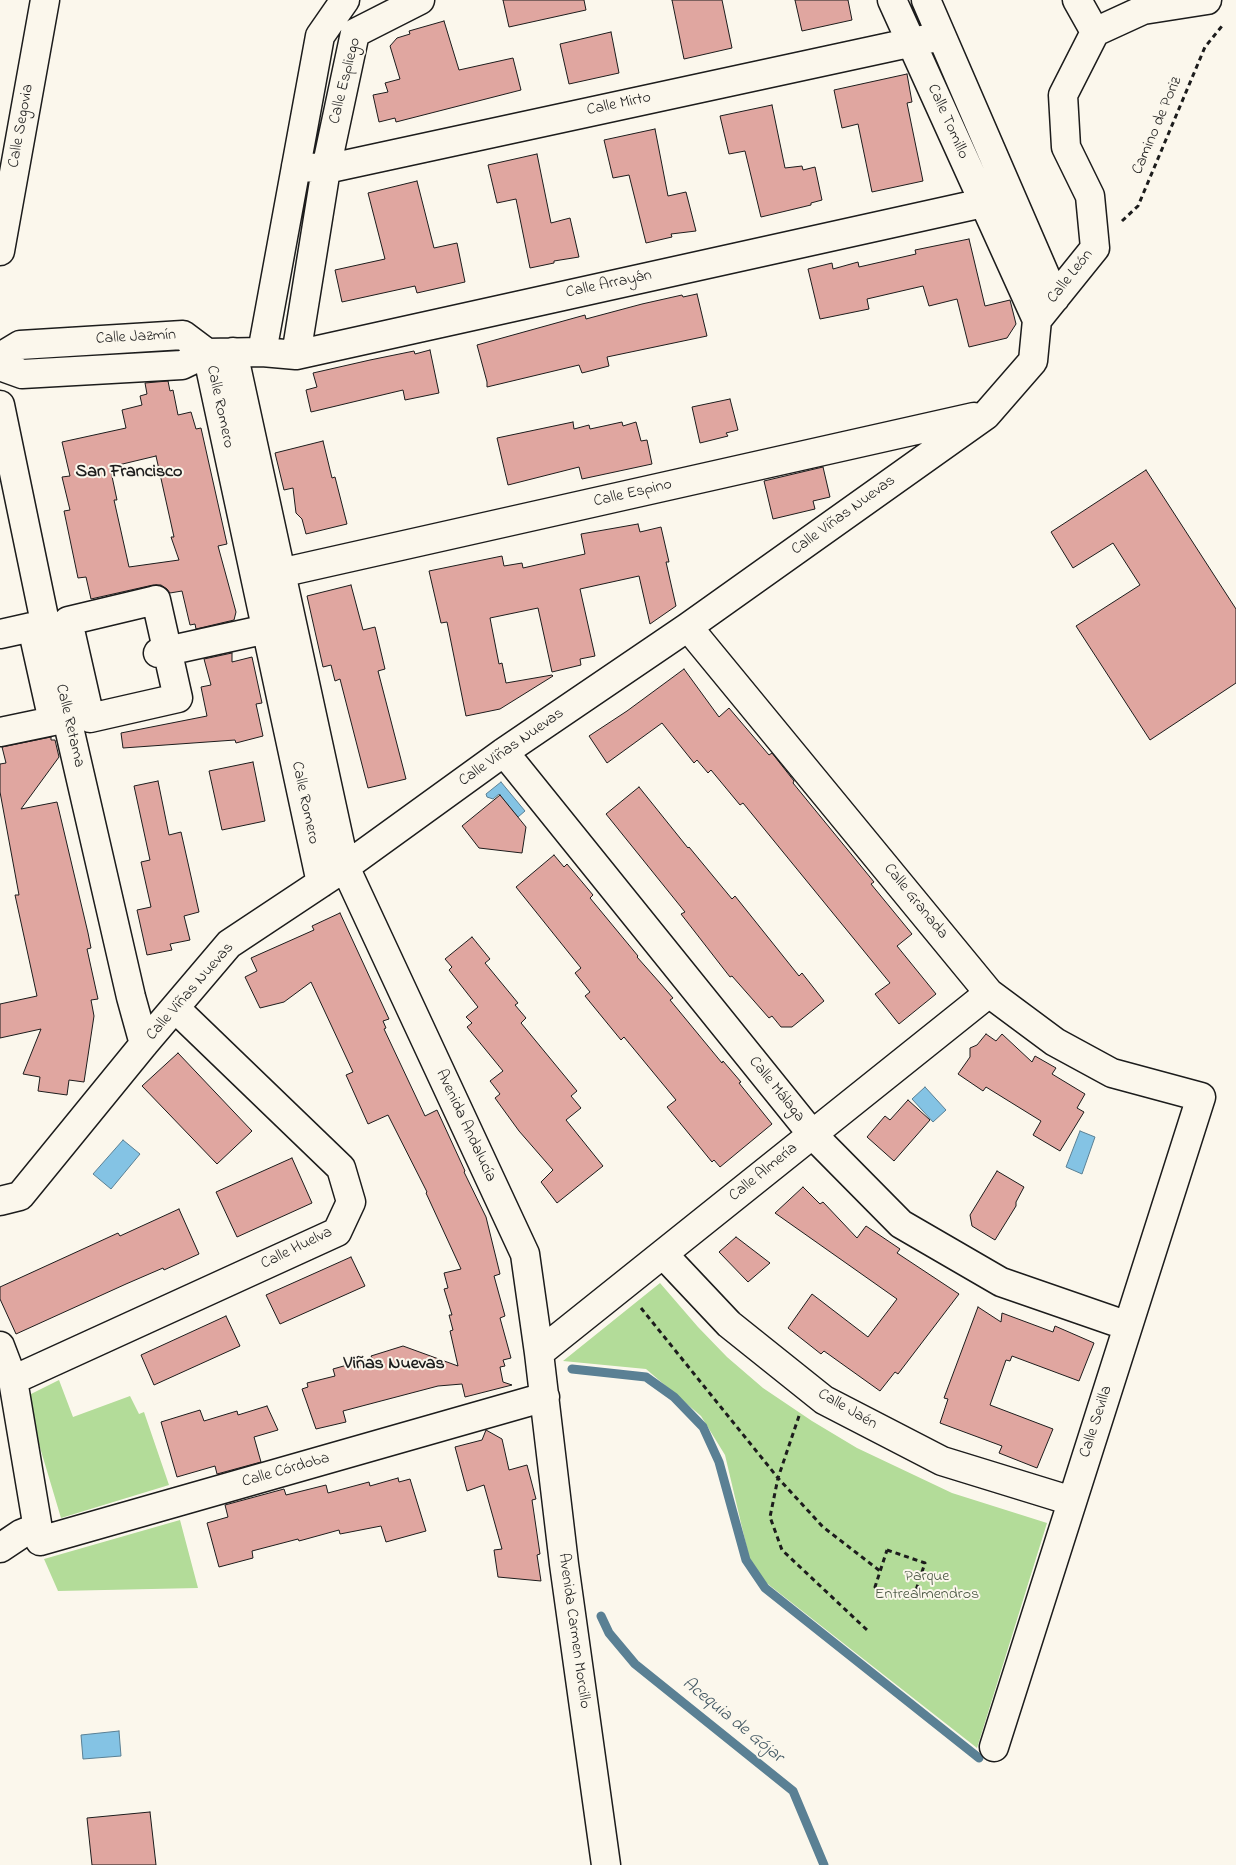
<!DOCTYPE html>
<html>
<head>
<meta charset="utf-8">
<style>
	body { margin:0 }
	canvas { display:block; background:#fbf7ec }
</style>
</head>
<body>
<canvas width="1236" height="1865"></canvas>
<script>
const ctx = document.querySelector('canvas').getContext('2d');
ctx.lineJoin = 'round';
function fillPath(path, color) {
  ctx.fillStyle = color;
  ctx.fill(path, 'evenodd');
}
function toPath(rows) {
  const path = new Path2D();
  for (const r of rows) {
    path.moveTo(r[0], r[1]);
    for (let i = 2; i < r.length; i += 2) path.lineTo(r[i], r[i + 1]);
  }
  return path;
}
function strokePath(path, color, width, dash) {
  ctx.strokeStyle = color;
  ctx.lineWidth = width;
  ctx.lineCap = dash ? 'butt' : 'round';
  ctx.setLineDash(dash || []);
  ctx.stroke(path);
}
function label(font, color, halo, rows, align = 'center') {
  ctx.font = font + ' "Indie Flower",sans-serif';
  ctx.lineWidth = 4;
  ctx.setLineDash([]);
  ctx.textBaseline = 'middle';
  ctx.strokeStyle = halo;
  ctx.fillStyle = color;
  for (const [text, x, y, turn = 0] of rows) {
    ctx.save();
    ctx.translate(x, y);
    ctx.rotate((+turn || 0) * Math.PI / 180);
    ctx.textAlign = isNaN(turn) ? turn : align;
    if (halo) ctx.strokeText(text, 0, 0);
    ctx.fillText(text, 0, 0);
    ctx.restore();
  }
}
const green = toPath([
	[660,1283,698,1327,727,1357,763,1388,812,1421,857,1448,952,1493,1047,1523,977,1748,764,1581,749,1557,725,1455,701,1416,646,1369,563,1361],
	[59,1380,73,1417,130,1396,139,1414,144,1412,169,1485,61,1518,25,1397],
	[180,1520,198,1588,58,1591,44,1559]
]);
const water = toPath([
	[501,782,525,811,518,817,499,794,493,799,487,797,486,794,501,782],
	[925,1087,946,1110,933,1122,912,1099,925,1087],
	[1080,1131,1095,1137,1082,1174,1066,1167,1080,1131],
	[123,1140,140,1154,111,1189,93,1174,123,1140],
	[119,1731,121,1756,83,1759,81,1735,119,1731]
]);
const stream = toPath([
	[572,1369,646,1377,674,1397,703,1427,719,1462,746,1560,765,1588,979,1758],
	[601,1616,609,1633,635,1664,793,1791,824,1865]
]);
const building = toPath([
	[503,0,584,0,586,10,509,27,503,0],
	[672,0,722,0,732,48,684,59,672,0],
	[795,0,848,0,852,20,802,31,795,0],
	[444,21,459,70,513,58,521,90,396,122,395,118,379,122,373,95,388,92,385,83,400,79,390,46,397,38,410,34,409,31,444,21],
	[611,32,619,73,569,84,560,44,611,32],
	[907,74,912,102,907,103,923,181,872,192,858,124,842,128,834,90,907,74],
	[772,105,785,168,802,166,803,170,815,167,822,200,811,203,811,205,761,217,745,151,729,154,720,116,772,105],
	[655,129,668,196,686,192,696,231,671,234,672,237,646,243,629,175,613,178,604,140,655,129],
	[537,154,551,223,570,218,579,257,554,261,554,263,530,268,516,199,497,203,488,165,537,154],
	[417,181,434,248,457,243,465,282,417,293,415,286,342,302,335,270,385,259,368,193,417,181],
	[969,239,985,306,1010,300,1016,324,1007,338,969,347,957,299,929,306,923,286,867,299,869,309,820,319,808,269,832,263,833,269,858,262,859,267,916,254,915,250,969,239],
	[697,294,707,336,607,357,609,366,582,373,579,365,487,387,487,382,477,345,585,315,586,319,642,304,682,295,683,297,697,294],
	[430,350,439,393,405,400,403,390,311,412,306,390,317,387,313,373,370,360,414,351,415,354,430,350],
	[168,381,170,391,173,390,178,415,191,412,196,429,201,428,227,544,218,546,236,612,234,620,196,629,195,624,190,625,182,591,170,593,167,589,161,585,153,585,91,599,86,577,78,578,64,511,70,510,62,477,70,476,62,442,126,428,122,410,142,405,140,396,147,394,145,383,168,381],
	[156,456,174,537,171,537,179,560,129,567,114,500,117,500,110,467,156,456],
	[730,399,738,430,726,433,728,436,700,443,692,407,730,399],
	[573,422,574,429,589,425,590,429,622,422,623,426,636,422,641,441,647,440,652,464,582,479,579,467,508,485,497,438,573,422],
	[323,441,332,478,335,477,347,524,306,534,302,519,296,513,293,488,284,490,275,453,323,441],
	[823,467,830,497,813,501,815,509,773,519,764,481,823,467],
	[1146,470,1236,609,1236,683,1150,740,1076,626,1140,585,1113,543,1073,568,1051,532,1146,470],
	[638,524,640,532,661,527,669,562,666,562,676,606,650,624,639,576,580,589,595,656,580,659,581,665,552,672,538,608,490,618,499,664,502,663,506,683,552,675,553,676,500,709,466,716,447,622,441,623,429,571,502,556,504,566,522,563,523,568,585,554,581,534,638,524],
	[351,585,363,630,375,627,385,669,378,671,406,779,368,788,340,679,335,681,331,665,323,667,307,596,351,585],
	[232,653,232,662,252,657,262,703,256,704,263,736,236,743,235,740,123,748,121,733,207,716,201,687,211,685,204,659,232,653],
	[684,669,719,717,729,708,769,755,772,753,794,781,793,783,874,882,871,884,912,934,897,946,936,994,899,1024,875,994,890,983,743,803,740,805,711,770,708,773,697,760,694,763,662,723,607,763,589,736,627,711,684,669],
	[51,737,51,740,55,740,59,757,21,809,57,802,88,933,91,948,87,949,98,999,91,1000,94,1016,84,1082,69,1080,67,1095,38,1091,40,1077,23,1074,41,1029,0,1038,0,1004,37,996,15,895,19,895,0,792,0,764,6,763,2,747,51,737],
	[253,762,265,821,222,830,209,771,253,762],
	[158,781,169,835,181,832,199,912,184,916,190,940,170,944,172,950,147,955,137,910,151,907,141,862,150,860,134,786,158,781],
	[639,787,688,848,689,847,732,899,735,896,799,976,802,973,824,1001,792,1027,781,1027,772,1016,769,1018,732,976,730,977,681,914,685,912,606,814,639,787],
	[500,795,526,827,522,853,479,848,462,826,500,795],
	[554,855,564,867,567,864,593,895,590,898,638,956,637,957,660,983,673,998,670,1000,722,1063,723,1061,741,1082,739,1083,772,1124,720,1167,714,1160,712,1162,667,1107,676,1100,624,1037,621,1040,585,996,590,992,575,973,581,968,516,887,554,855],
	[340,913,389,1019,383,1021,386,1028,384,1029,425,1116,437,1110,465,1171,464,1172,486,1217,500,1274,494,1276,505,1316,500,1318,511,1358,503,1360,505,1366,500,1367,503,1382,512,1385,465,1397,462,1384,438,1386,343,1411,346,1422,316,1429,302,1389,308,1387,307,1383,335,1376,333,1369,372,1358,371,1356,403,1346,458,1366,450,1331,453,1330,449,1315,452,1315,444,1289,448,1288,444,1273,461,1269,426,1193,427,1192,388,1115,368,1124,346,1075,353,1072,311,982,284,1002,260,1008,245,977,257,971,251,958,314,930,312,926,340,913],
	[472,937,490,959,485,963,518,1003,515,1005,526,1018,521,1023,577,1091,571,1096,581,1108,566,1120,603,1166,557,1203,541,1182,553,1170,519,1131,495,1098,500,1094,490,1081,503,1071,467,1027,472,1023,466,1017,478,1007,449,970,452,967,445,959,472,937],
	[986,1034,996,1041,1002,1034,1032,1062,1035,1056,1056,1068,1052,1074,1085,1094,1077,1108,1084,1112,1060,1151,1033,1135,1041,1121,986,1087,983,1091,958,1074,970,1057,970,1048,977,1045,986,1034],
	[178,1053,252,1131,217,1164,142,1086,178,1053],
	[908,1100,930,1120,894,1161,867,1137,885,1116,890,1120,908,1100],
	[292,1158,312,1203,237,1237,216,1192,292,1158],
	[997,1171,1024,1187,1016,1202,1016,1206,995,1240,972,1226,970,1215,997,1171],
	[803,1187,820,1204,823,1202,857,1238,866,1226,900,1249,897,1253,959,1294,898,1374,895,1372,880,1391,824,1351,821,1354,788,1328,812,1294,868,1337,897,1299,775,1213,803,1187],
	[179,1209,199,1254,164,1270,163,1268,126,1284,16,1334,0,1299,0,1287,118,1233,120,1236,179,1209],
	[736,1237,770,1263,748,1282,719,1252,736,1237],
	[351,1257,365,1286,280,1324,266,1295,351,1257],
	[978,1307,1001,1322,1002,1313,1053,1332,1055,1326,1094,1343,1079,1381,1012,1356,1010,1361,1006,1360,990,1405,1053,1429,1037,1468,999,1453,1002,1446,940,1423,948,1399,944,1398,978,1307],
	[226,1316,240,1346,154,1385,141,1355,226,1316],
	[267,1406,278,1430,254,1437,261,1462,217,1474,215,1466,177,1477,161,1422,200,1410,204,1421,237,1411,238,1415,267,1406],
	[486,1430,502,1439,509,1470,527,1465,536,1499,532,1500,540,1554,537,1555,541,1581,498,1577,494,1550,502,1549,484,1485,467,1491,455,1447,482,1440,486,1430],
	[398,1478,399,1482,410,1479,426,1531,386,1542,381,1526,340,1534,339,1530,299,1541,298,1539,252,1551,253,1558,219,1567,207,1523,228,1517,225,1505,284,1489,286,1495,326,1485,328,1493,369,1482,370,1486,398,1478],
	[150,1812,156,1865,92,1865,87,1818,150,1812]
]);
const path = toPath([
	[1122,221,1138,206,1205,47,1222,26],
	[641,1308,778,1478,823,1527,880,1571],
	[799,1416,778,1478,770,1517,782,1550,867,1630],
	[887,1550,925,1563,913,1599,875,1587,887,1550]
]);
const minor = toPath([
	[926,0,1055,298],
	[1077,0,1095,32],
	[296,166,326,169,941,36],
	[0,251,45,0],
	[1037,320,1095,248,1090,196,1066,147,1063,95,1095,32,1143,10,1207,0],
	[233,352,345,867,525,1254,539,1353,564,1564,606,1865],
	[262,352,320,36,345,0],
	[207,353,321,883],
	[296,355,326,169,355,33,420,0],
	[0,357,20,345,183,335,207,353],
	[0,366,22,374,182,365,207,353,262,352,296,355,1010,197],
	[0,405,47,632,131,997,144,1044],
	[280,573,974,417],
	[156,600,178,698,90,718,68,621,156,600],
	[688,627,989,993,1055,1042,1112,1073,1201,1097,994,1747],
	[0,634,32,627,53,721,0,732],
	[158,653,267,629],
	[504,752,812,1134,901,1224,1001,1282,1128,1326],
	[0,1201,20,1196,144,1044,229,944,345,867,504,752,688,627,986,415,1033,361,1037,320,892,0],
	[663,1254,729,1324,824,1400,942,1461,1072,1501],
	[0,1346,13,1380,40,1541,545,1397],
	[539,1353,989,993],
	[13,1380,337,1232,351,1202,341,1168,175,1008],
	[0,1548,21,1534,36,1528]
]);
const streetNames = [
	["Calle Espliego",346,81,-76],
	["Calle Mirto",619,105,-12],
	["Calle Tomillo",947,122,66],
	["Calle Segovia",22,126,-80],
	["Camino de Poriz",1158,126,-67],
	["Calle León",1071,277,-52],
	["Calle Arrayán",609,285,-12],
	["Calle Jazmín",136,338,-3],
	["Calle Romero",219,407,78],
	["Calle Espino",633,494,-13],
	["Calle Viñas Nuevas",844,516,-36],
	["Calle Retama",69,726,77],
	["Calle Viñas Nuevas",512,748,-35],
	["Calle Romero",304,803,78],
	["Calle Granada",915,902,51],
	["Calle Viñas Nuevas",191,992,-49],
	["Calle Málaga",776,1090,51],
	["Avenida Andalucía",465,1126,65],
	["Calle Almería",764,1173,-39],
	["Calle Huelva",297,1249,-26],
	["Calle Jaén",847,1410,30],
	["Calle Sevilla",1097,1422,-72],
	["Calle Córdoba",286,1471,-16],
	["Avenida Carmen Morcillo",573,1631,82]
];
const parkNames = [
	["Parque",927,1577],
	["Entrealmendros",927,1595]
];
const neighbourhoodNames = [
	["San Francisco",129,473],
	["Viñas Nuevas",394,1365]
];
const waterNames = [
	["Acequia de Gójar",732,1721,39]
];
fillPath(green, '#b3dc99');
fillPath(water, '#84c3e4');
strokePath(water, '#5a8094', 1);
strokePath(stream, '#5a8094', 9);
fillPath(building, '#e0a6a0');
strokePath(building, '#1c1c1c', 1);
strokePath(minor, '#1c1c1c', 31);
strokePath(path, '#1c1c1c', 3, [5, 4]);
strokePath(minor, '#fbf7ec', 28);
label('16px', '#1c1c1c', '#fbf7ec', streetNames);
label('16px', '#495642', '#fbf7ec', parkNames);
label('bold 18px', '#1c1c1c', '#fbf7ec', neighbourhoodNames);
label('italic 18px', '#405662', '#fbf7ec', waterNames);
</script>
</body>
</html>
